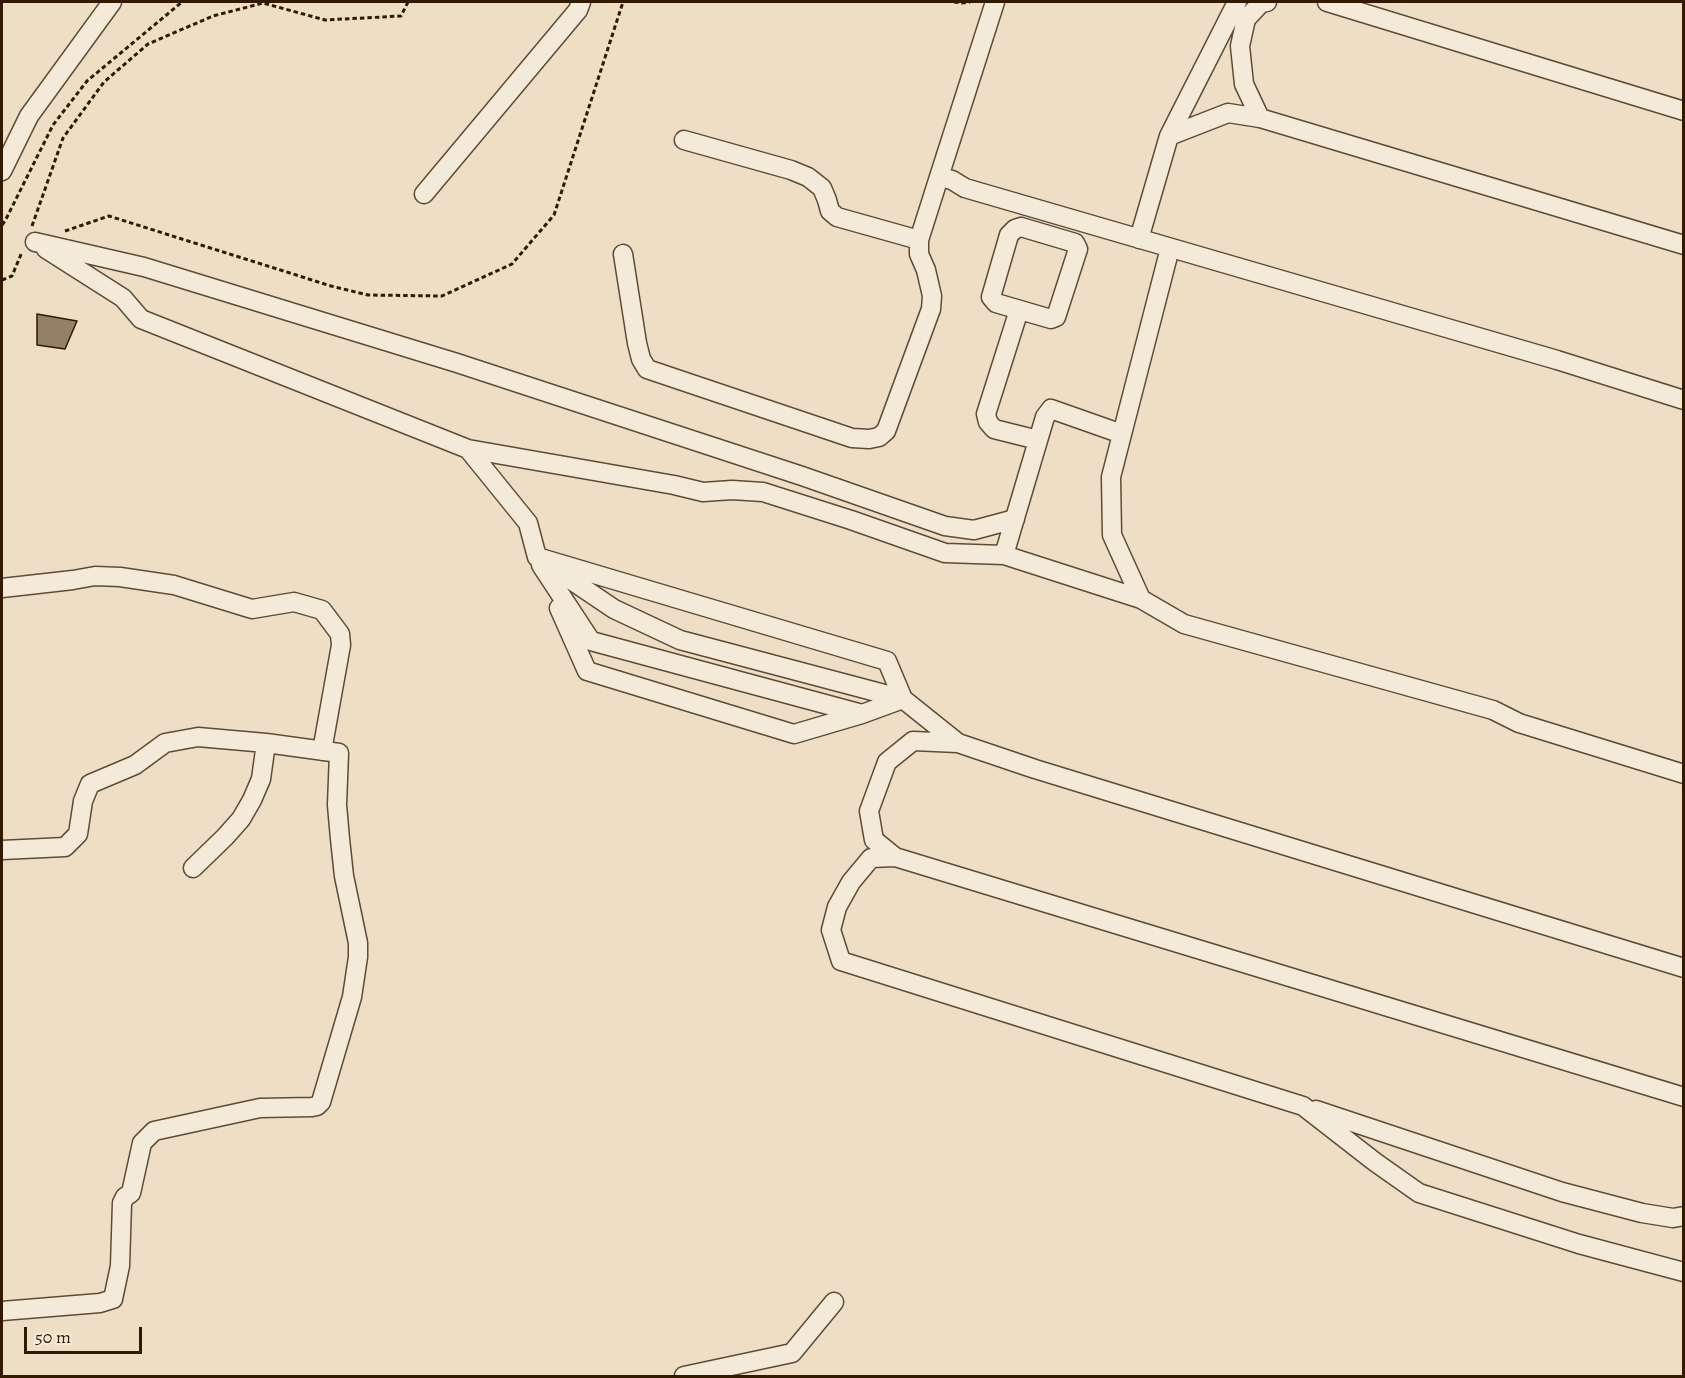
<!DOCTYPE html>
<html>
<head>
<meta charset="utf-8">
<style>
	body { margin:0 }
	#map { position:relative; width:1685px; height:1378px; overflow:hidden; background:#eedec6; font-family:Alegreya,serif }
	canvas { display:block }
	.frame { position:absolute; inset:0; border:3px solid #311a00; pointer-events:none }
	.scale { position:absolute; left:24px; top:1327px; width:118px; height:27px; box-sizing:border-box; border:3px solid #311a00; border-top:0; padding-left:8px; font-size:18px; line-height:21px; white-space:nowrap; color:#311a00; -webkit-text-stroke:4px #f4eada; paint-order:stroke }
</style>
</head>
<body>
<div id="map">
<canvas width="1685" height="1378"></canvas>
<div class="frame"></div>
<div class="scale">50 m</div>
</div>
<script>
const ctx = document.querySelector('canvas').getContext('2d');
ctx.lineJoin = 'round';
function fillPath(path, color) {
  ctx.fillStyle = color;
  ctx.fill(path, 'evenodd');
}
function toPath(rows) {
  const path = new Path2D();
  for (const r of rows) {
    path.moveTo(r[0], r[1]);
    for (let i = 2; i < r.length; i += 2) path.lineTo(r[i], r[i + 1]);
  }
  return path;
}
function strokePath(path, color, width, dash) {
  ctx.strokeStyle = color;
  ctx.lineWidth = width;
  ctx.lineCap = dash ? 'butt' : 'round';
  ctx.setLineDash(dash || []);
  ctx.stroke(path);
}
const building = toPath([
	[37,314,77,321,65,349,37,345,37,314]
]);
const path = toPath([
	[954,2,962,3,970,2],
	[2,225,5,221,53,125,87,81,182,2],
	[32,226,63,138,104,82,148,44,213,16,263,3,325,20,401,16,408,2],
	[65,231,109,216,331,286,368,295,442,296,512,264,554,215,623,2],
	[2,280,12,276,22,252]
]);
const minor = toPath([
	[995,2,939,177,952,180,965,188,1557,360,1684,400],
	[1327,2,1684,111],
	[1260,118,1244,84,1240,46,1246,19,1261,3,1267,2],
	[1169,136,1228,113,1260,118,1684,245],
	[684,140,791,170,808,177,822,188,827,200,830,211,837,217,919,240],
	[2,171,29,116,112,2],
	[424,194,578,10,581,2],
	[1021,227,1075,243,1078,249,1056,317,1051,319,996,303,991,297,1009,235,1015,229,1021,227],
	[1139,239,1169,136,1237,2],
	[35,242,144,267,457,363,802,476,945,526,974,530,1015,519],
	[1170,248,1111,477,1112,535,1141,599,1184,624,1493,710,1519,723,1684,774],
	[46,249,123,298,141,319,468,449,528,523,537,557,887,661,903,699],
	[623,254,637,343,641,359,647,369,852,438,869,439,879,437,886,431,931,309,932,296,926,270,919,254,919,240,939,177],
	[1019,310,986,414,988,422,994,429,1038,440],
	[468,449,674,485,703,492,732,490,763,492,851,520,945,553,1004,555,1141,599],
	[1004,555,1045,417,1051,409,1122,434],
	[537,557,614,609,680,640,903,699,958,743,1035,769,1684,968],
	[541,565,591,641,862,714,903,699],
	[2,588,73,580,95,576,120,577,174,585,252,609,294,602,322,610,340,634,341,645,322,751],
	[559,608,587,671,794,734,862,714],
	[2,850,65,847,78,834,83,801,90,784,135,765,165,743,198,737,266,743,339,753,337,805,340,839,344,876,358,943,358,957,352,997,321,1102,317,1106,312,1107,260,1108,154,1131,142,1143,131,1193,125,1197,122,1203,120,1266,113,1299,100,1303,2,1311],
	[895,857,874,840,869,811,887,762,913,741,958,743],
	[193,868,225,837,241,819,252,800,261,779,266,743],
	[1684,1097,895,857,871,858,851,882,837,907,831,930,841,961,1303,1106,1375,1162,1419,1193,1579,1244,1684,1272],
	[1316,1110,1562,1192,1642,1213,1673,1218,1684,1216],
	[684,1376,792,1353,834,1302]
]);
fillPath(building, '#938067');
strokePath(building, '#311a00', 1.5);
strokePath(minor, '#604b32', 21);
strokePath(path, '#311a00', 3, [4.5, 3]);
strokePath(minor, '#f4eada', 18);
</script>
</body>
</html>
